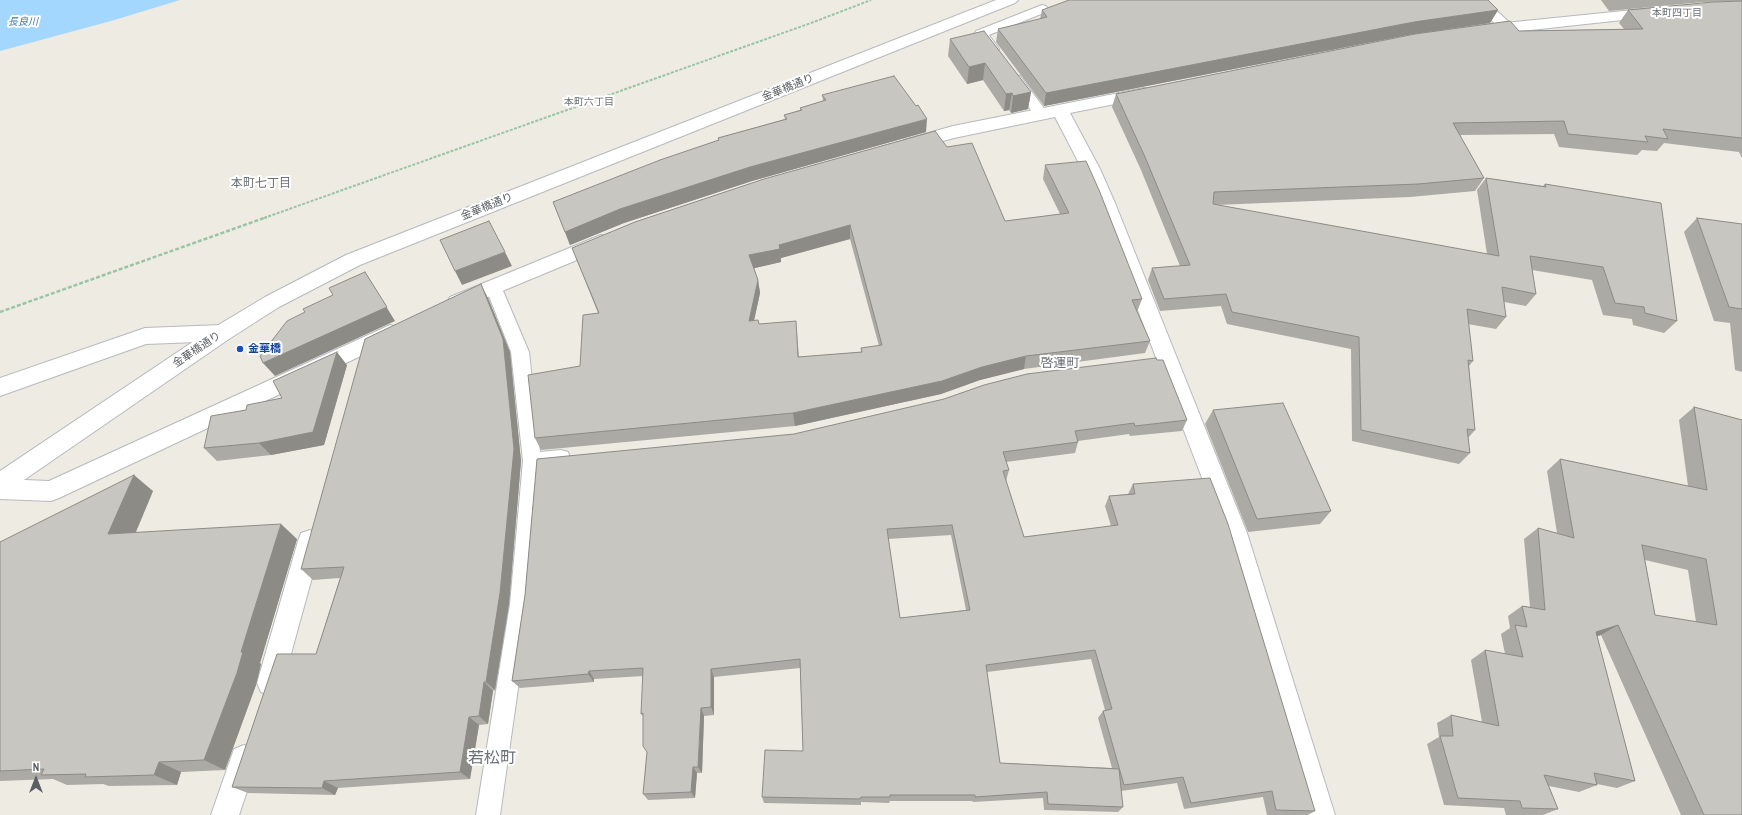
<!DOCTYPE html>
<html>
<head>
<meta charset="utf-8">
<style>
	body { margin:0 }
	#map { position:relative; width:1742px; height:815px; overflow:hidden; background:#eeebe3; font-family:"Archivo Narrow",sans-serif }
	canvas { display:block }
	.north { position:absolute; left:16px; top:759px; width:40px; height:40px; -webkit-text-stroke:3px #fff; paint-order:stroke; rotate:0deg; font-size:11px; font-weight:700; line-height:16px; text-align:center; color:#5b5f63 }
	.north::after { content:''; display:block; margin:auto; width:14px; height:18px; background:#5b5f63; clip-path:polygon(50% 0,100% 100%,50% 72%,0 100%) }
</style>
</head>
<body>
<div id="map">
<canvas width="1742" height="815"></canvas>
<div class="north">N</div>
</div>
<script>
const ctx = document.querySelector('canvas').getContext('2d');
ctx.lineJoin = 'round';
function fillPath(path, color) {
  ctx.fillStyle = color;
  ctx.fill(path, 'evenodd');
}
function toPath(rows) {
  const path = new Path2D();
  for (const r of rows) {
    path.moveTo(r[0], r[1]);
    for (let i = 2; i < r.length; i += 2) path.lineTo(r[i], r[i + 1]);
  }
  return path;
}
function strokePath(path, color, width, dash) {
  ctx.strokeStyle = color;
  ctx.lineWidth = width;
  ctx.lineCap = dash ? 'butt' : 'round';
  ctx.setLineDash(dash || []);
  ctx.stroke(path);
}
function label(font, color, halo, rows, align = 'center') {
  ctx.font = font + ' "Archivo Narrow","Noto Sans JP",sans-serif';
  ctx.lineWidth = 4;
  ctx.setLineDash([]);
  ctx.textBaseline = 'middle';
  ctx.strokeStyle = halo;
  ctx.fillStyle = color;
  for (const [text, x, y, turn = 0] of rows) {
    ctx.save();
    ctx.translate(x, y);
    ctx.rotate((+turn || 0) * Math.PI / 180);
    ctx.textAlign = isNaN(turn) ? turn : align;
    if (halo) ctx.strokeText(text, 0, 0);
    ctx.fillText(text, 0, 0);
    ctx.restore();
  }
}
const water = toPath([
	[0,0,180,0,111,21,0,51]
]);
const pathFar1 = toPath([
	[264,218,811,23,871,0]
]);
const path = toPath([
	[0,312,267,217]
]);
const lane = toPath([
	[1472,0,1485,0,1511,24,1512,27,1511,30,1501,30,1472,0],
	[1042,5,1046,6,1048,9,1046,12,989,35,999,49,997,52,987,52,974,34,976,31,1042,5],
	[1015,75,1020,76,1046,111,1048,114,1046,117,1041,119,1036,117,1010,82,1008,79,1010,76,1015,75],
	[493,280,499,282,501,286,529,352,540,452,561,450,568,452,570,458,568,464,561,466,541,468,530,604,500,815,476,815,510,604,523,461,511,352,485,286,487,282,493,280]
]);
const street = toPath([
	[1653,8,1659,10,1661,13,1659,16,1485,35,1479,33,1477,30,1479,27,1485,25,1653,8],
	[1144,88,1150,89,1152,93,1150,97,1070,113,1100,169,1115,203,1247,533,1335,815,1307,815,1223,533,1097,203,1082,169,1055,117,954,138,910,150,904,148,901,144,904,140,953,126,1144,88],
	[601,235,608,237,611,242,608,247,464,307,457,310,450,307,447,302,450,297,601,235],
	[222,325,229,327,232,333,229,339,222,341,146,344,0,396,0,378,145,328,222,325],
	[390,325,397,327,400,333,397,339,59,498,51,501,0,499,0,479,49,481,390,325],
	[310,530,319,533,322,541,283,683,279,692,270,696,261,692,257,683,298,541,301,533,310,530],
	[244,745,254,749,258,759,239,815,211,815,234,749,244,745]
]);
const secondary = toPath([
	[996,0,1018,0,1015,3,360,265,279,307,229,339,8,491,0,494,0,471,215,327,265,297,346,255,996,0]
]);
const wall = toPath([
	[1601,0,1742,0,1742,1,1703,2,1609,11],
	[1742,1,1742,158,1739,152,1664,143,1657,151,1642,150,1637,155,1559,147,1554,134,1460,135,1484,178,1475,191,1410,197,1216,205,1487,254,1477,190,1486,178,1543,186,1545,184,1677,321,1664,333,1633,325,1632,319,1603,315,1592,280,1532,270,1536,294,1526,306,1504,302,1506,317,1496,329,1468,324,1473,361,1469,366,1475,430,1468,438,1470,453,1459,464,1352,441,1351,349,1227,324,1221,306,1160,311,1148,280,1152,268,1180,266,1141,170,1112,107,1116,94,1519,31,1624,29,1619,23,1628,10],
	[1042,10,1498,10,1490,23,1408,35,1044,106,996,42,998,29,1040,19],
	[950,39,1031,92,1028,109,1011,113,1009,110,1004,111,983,80,967,84,948,56],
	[822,95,926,132,752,181,624,223,570,245,553,202,718,140,718,138,785,119,784,115,800,110,800,108,823,101],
	[947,147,1005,221,1060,214,1043,179,1045,165,1142,299,1137,312,1150,341,1145,353,1024,369,980,380,941,394,795,426,541,450,535,438,580,366,598,313,572,248],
	[850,239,879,346,861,348,861,352,799,357,797,334,759,324,758,320,754,321,760,293,758,280,754,268,781,262,781,258],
	[1697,218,1742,224,1742,372,1735,370,1730,323,1714,321,1684,232],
	[488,298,510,352,521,461,509,604,495,690,493,691,488,724,479,725,470,779,338,788,335,795,248,793,232,787,316,654,340,578,313,580,301,569],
	[347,365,324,445,271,455,217,461,204,448,246,410,282,398],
	[1694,407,1742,420,1742,815,1681,815,1601,635,1597,636,1635,781,1617,788,1597,784,1597,785,1579,792,1549,786,1558,809,1543,815,1506,815,1504,808,1444,805,1427,744,1439,737,1437,723,1451,715,1482,722,1471,660,1485,650,1505,654,1501,634,1510,628,1508,616,1522,606,1530,607,1524,539,1538,528,1557,533,1547,471,1560,459,1688,486,1679,420],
	[1645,560,1688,570,1696,622,1655,615],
	[1213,410,1331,511,1320,524,1248,532,1205,424],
	[1187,420,1182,431,1130,436,1129,434,1078,441,1078,442,1075,453,1006,462,1009,470,1006,481,1024,537,1111,526,1105,506,1109,496,1128,494,1133,484,1315,811,1308,815,1267,815,1263,797,1184,809,1177,783,1121,791,1123,807,1118,812,1044,810,1043,798,973,802,972,801,890,801,889,803,861,802,861,805,764,803,762,797,803,751,800,668,714,677,714,715,704,716,702,773,697,773,695,798,648,800,643,794,647,752,643,716,641,714,643,676,594,679,594,682,520,688,512,681,525,595,537,459],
	[951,535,966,610,900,618,888,539],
	[1091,659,1105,710,1103,711,1098,718,1112,768,1000,763,987,672],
	[153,491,136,532,297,539,260,663,261,664,256,685,225,770,181,772,177,785,109,786,103,784,67,785,53,779,0,781,0,542]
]);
const shadedWall = toPath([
	[1498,10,1490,23,1408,35,1044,106,1046,93,1414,22],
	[985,63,983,80,967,84,969,67],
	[1031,92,1028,109,1011,113,1013,96],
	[1012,93,1009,110,1004,111,1006,94],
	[927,119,926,132,752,181,624,223,570,245,565,232,620,209,750,167],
	[850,225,850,239,781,258,781,262,751,269,749,255,779,245],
	[505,252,512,266,462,285,455,271],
	[365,272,395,321,275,376,263,363],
	[758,280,760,293,751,334,749,321],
	[481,284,488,298,510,352,521,461,509,604,495,690,486,682],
	[337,352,347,365,324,445,271,455,259,443],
	[1026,356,1024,369,980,380,941,394,795,426,793,413],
	[134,475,153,491,129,548,108,534],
	[281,524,297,539,260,663,261,664,256,685,225,770,204,760,241,652],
	[1618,625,1601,635,1580,642,1596,632],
	[711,669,714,677,714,715,711,707],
	[589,671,594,679,594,682,588,674],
	[484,682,493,691,488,724,479,716],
	[701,708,704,716,702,773,698,767],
	[469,717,479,725,470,779,460,772],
	[159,762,181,772,177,785,154,775],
	[693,767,697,773,695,798,691,792],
	[324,781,338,788,335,795,322,788]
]);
const building = toPath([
	[1069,0,1488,0,1498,10,1414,22,1046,93,998,29,1047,17,1042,10,1069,0],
	[1742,1,1742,138,1663,129,1668,139,1645,136,1648,142,1568,134,1564,121,1453,123,1484,178,1418,184,1214,192,1213,204,1499,256,1486,178,1546,187,1545,184,1661,203,1677,321,1645,313,1644,307,1615,303,1603,267,1530,256,1536,294,1502,287,1506,317,1467,309,1473,361,1468,360,1475,430,1467,429,1470,453,1361,430,1359,337,1232,312,1226,294,1164,299,1152,268,1190,265,1145,157,1116,94,1415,34,1510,21,1519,31,1643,29,1628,10,1713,2,1742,1],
	[984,31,1031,92,1013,96,1012,93,1006,94,985,63,969,67,950,39,984,31],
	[894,76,916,106,918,105,927,119,750,167,620,209,565,232,553,202,660,160,719,140,718,138,787,119,784,115,802,110,800,108,826,100,822,95,894,76],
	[935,131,947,147,972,143,1005,221,1069,213,1045,165,1086,161,1099,190,1142,299,1132,300,1150,341,1026,356,982,367,942,381,793,413,535,438,528,375,580,366,583,315,599,313,572,248,635,222,764,179,935,131],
	[850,225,882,345,861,348,862,352,798,357,796,321,759,324,758,320,749,321,758,280,749,255,780,249,779,245,850,225],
	[1697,218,1742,224,1742,309,1729,307,1697,218],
	[489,221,505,252,455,271,440,240,489,221],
	[365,272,387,307,263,363,260,356,287,321,305,312,303,309,333,295,329,288,365,272],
	[481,284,503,339,514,449,500,593,486,682,484,682,479,716,469,717,460,772,324,781,322,788,232,787,277,654,316,654,344,567,301,569,365,339,481,284],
	[337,352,313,432,259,443,204,448,211,416,246,410,247,405,282,398,273,381,337,352],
	[1156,358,1157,360,1163,360,1187,420,1135,426,1134,423,1075,431,1078,442,1003,452,1009,470,1003,471,1024,537,1118,525,1109,496,1135,494,1133,484,1210,478,1228,524,1315,811,1276,810,1272,791,1191,803,1183,777,1124,785,1103,711,1112,709,1095,650,986,665,1000,763,1119,769,1123,807,1048,804,1047,792,975,797,975,795,890,795,890,797,861,797,860,799,762,797,765,750,803,751,800,659,711,669,711,707,701,708,698,767,693,767,691,792,643,794,647,752,643,746,643,713,641,714,643,668,589,671,588,674,512,681,525,595,537,459,794,434,944,399,984,385,1027,374,1156,358],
	[952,525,970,610,900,618,887,529,952,525],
	[1283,403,1331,511,1257,519,1213,410,1283,403],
	[1694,407,1742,420,1742,815,1704,815,1618,625,1596,632,1635,781,1594,773,1597,785,1544,775,1558,809,1522,808,1520,801,1458,798,1440,736,1453,736,1451,715,1499,726,1485,650,1523,657,1515,625,1527,627,1522,606,1545,610,1538,528,1574,538,1560,459,1707,490,1694,407],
	[1642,545,1706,559,1717,625,1655,615,1642,545],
	[134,475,108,534,281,524,241,652,243,652,237,673,204,760,159,762,154,775,85,777,86,774,41,775,44,769,0,771,0,542,134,475]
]);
const markers = [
	[240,349,4,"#1a4fb4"]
];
const farNeighbourhoodnames = [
	["本町四丁目",1677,13],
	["本町六丁目",589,102]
];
const farWaternames = [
	["長良川",23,22]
];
const streetNames = [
	["金華橋通り",788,88,-22],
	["金華橋通り",487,207,-22],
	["金華橋通り",197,350,-34]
];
const transitNames = [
	["金華橋",248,349]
];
const neighbourhoodNames = [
	["本町七丁目",261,184]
];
const quarterNames = [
	["啓運町",1060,364]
];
const nearQuarternames = [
	["若松町",492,759]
];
fillPath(water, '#a4d7fd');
strokePath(lane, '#b6b9bd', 2);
strokePath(street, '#b6b9bd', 2);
strokePath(secondary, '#b5b8bd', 2);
strokePath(pathFar1, '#9ac5a5', 2, [3, 1.5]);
strokePath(path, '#9ac5a5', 2.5, [4, 2]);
fillPath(lane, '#fff');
fillPath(street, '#fff');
fillPath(secondary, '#fff');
fillPath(wall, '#acaaa5');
fillPath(shadedWall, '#8c8b86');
fillPath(building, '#c8c6c0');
strokePath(building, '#8c8b86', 1);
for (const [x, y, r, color] of markers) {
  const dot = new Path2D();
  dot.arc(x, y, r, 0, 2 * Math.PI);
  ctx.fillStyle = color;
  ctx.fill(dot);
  strokePath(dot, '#fff', 1.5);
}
label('10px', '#6c7175', '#fff', farNeighbourhoodnames);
label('italic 10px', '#4278ae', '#fff', farWaternames);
label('11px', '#5b5f63', '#fff', streetNames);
label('bold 11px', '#164399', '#fff', transitNames, 'left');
label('12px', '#6c7175', '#fff', neighbourhoodNames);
label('13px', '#6c7175', '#fff', quarterNames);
label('16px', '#6c7175', '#fff', nearQuarternames);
</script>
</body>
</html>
